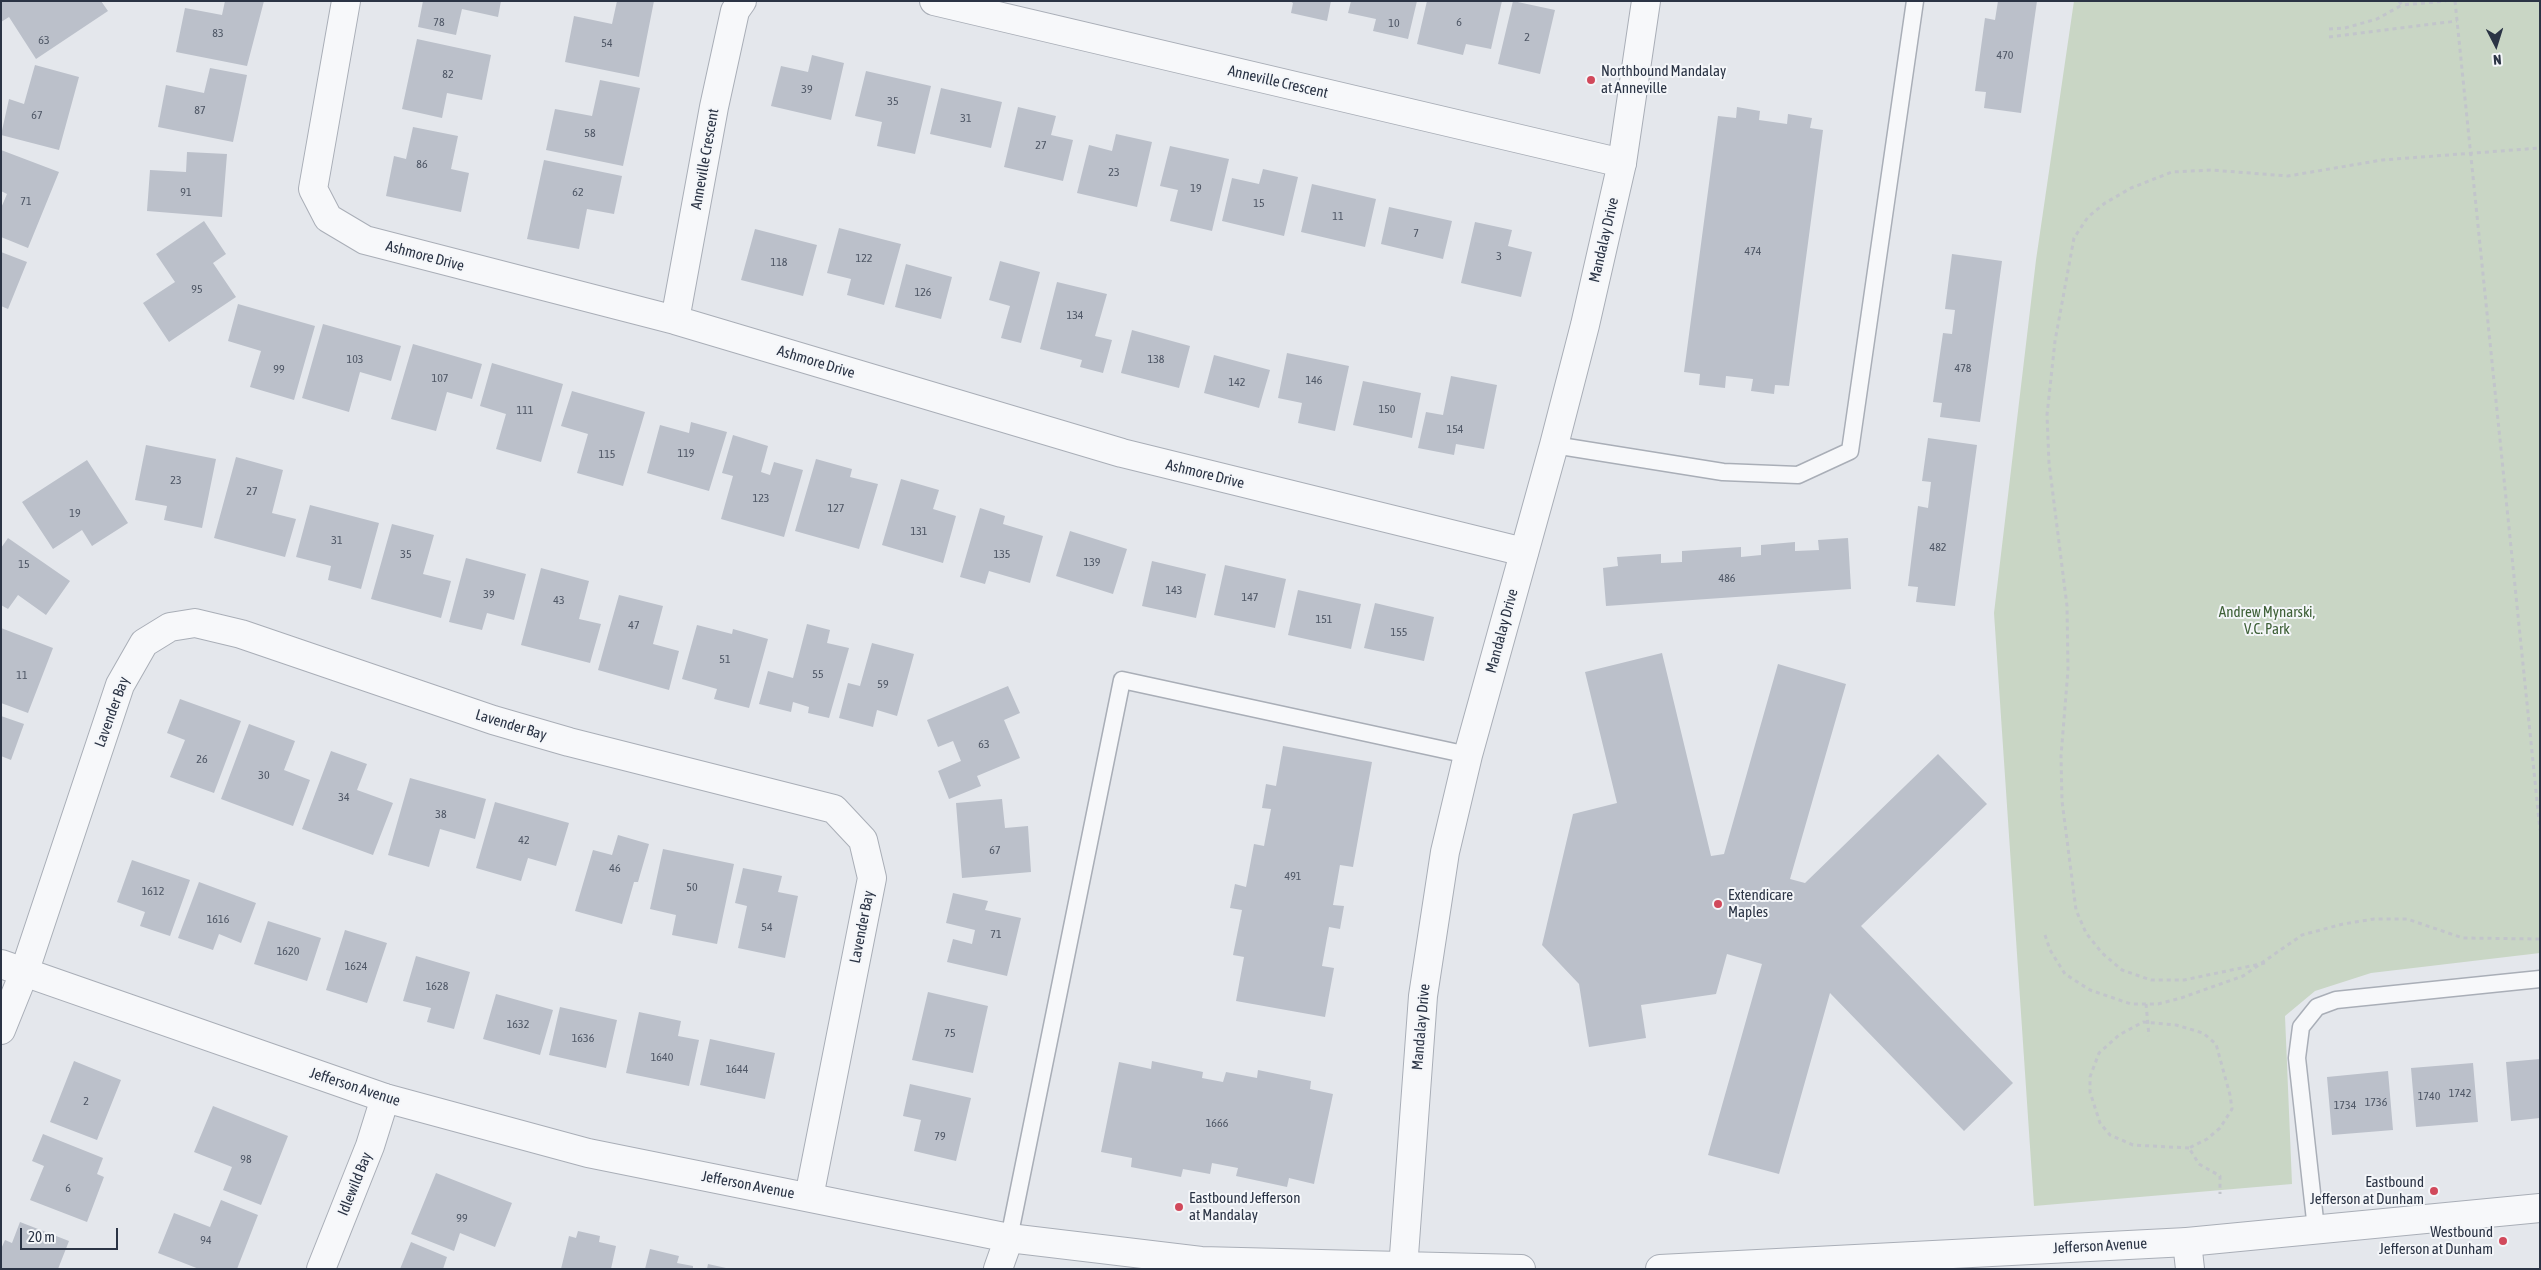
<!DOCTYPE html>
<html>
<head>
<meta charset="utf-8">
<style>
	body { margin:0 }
	#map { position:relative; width:2541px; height:1270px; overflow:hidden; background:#e4e7ec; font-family:"Asap Condensed",sans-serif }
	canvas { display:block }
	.frame { position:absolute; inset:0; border:2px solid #2b3445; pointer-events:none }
	.north { position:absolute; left:2471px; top:20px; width:50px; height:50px; -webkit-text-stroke:4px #f4f6f9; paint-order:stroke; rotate:175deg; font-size:14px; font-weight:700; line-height:20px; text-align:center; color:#2b3445 }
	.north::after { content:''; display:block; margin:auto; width:18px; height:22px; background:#2b3445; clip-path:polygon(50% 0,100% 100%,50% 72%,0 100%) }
	.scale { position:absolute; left:20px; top:1228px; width:98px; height:22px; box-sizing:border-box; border:2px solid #2b3445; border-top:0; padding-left:6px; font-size:15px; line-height:18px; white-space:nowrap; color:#2b3445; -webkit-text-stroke:4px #f4f6f9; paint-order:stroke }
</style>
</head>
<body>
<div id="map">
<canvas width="2541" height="1270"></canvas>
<div class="frame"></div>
<div class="north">N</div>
<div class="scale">20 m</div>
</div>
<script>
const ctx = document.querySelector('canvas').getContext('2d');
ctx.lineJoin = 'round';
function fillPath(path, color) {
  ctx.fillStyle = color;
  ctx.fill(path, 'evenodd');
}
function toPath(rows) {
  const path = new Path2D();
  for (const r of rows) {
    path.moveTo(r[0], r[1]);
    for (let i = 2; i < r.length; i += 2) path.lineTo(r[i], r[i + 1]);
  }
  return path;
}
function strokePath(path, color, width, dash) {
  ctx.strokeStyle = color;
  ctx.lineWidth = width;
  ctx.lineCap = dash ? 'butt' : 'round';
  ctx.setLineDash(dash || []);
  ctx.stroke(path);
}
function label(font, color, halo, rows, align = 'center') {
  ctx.font = font + ' "Asap Condensed",sans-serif';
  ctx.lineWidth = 4;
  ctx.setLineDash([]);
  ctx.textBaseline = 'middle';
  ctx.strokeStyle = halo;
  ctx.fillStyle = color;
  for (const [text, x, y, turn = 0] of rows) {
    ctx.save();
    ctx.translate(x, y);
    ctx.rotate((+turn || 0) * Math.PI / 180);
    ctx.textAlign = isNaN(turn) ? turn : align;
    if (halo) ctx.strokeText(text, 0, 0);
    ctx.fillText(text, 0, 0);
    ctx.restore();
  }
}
const green = toPath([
	[2074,1,2540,1,2540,953,2371,973,2315,991,2285,1016,2292,1184,2034,1206,1994,613,2036,260]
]);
const building = toPath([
	[1,1,101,1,108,11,36,59,9,17,1,22],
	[225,1,264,1,247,66,176,52,185,8,222,15],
	[423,1,501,1,498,17,462,9,456,35,418,27],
	[617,1,654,1,639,77,565,62,574,16,612,24],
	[1331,1,1327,21,1291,13,1293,3,1290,1],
	[1351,1,1417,1,1408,39,1373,31,1376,19,1348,13],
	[1427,1,1502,1,1491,49,1466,44,1463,55,1417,44],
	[1513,1,1555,10,1540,74,1498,64],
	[1998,1,2037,1,2021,113,1984,108,1986,92,1975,91,1985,18,1995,20],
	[417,39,491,55,482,100,447,93,442,118,402,109],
	[812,55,844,63,831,120,771,106,781,66,808,72],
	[35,65,79,77,59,150,1,135,9,99,24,104],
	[210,68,247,75,233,142,158,127,166,85,204,93],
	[866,71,931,86,915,154,877,146,882,122,855,116],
	[600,80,640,88,623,166,546,150,555,109,592,116],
	[941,88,1002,102,991,148,930,134],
	[1018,107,1056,116,1051,135,1073,140,1063,181,1004,167],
	[1737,107,1760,111,1759,120,1787,124,1788,114,1812,118,1810,128,1823,130,1789,386,1775,385,1774,394,1751,391,1753,379,1726,376,1725,388,1699,385,1700,374,1684,372,1718,116,1736,118],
	[413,127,458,136,451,169,469,173,461,212,386,196,394,156,406,159],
	[1116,134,1152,142,1137,207,1077,193,1089,145,1112,151],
	[1170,146,1229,159,1212,231,1170,221,1178,190,1160,186],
	[1,150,59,172,28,248,1,237,1,208,7,194,1,191],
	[187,152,227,154,222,217,147,211,150,170,186,172],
	[544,160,622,176,614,214,587,209,579,249,527,239],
	[1263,169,1298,177,1284,236,1222,221,1232,178,1259,184],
	[1312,184,1376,199,1365,247,1301,232],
	[1389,207,1452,221,1443,259,1381,244],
	[204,221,226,254,213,263,236,297,169,342,143,303,175,282,156,254],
	[1475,222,1512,230,1508,246,1532,252,1521,297,1461,283],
	[839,228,901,244,884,305,847,295,851,279,827,273],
	[755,229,817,245,803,296,741,280],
	[1,252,27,262,8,309,1,306],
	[1952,254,2002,261,1980,422,1940,417,1942,403,1933,402,1943,333,1952,334,1955,310,1945,309],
	[1000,261,1040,272,1021,343,1001,338,1010,306,989,300],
	[906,264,952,277,941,319,895,307],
	[1057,282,1107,294,1095,336,1112,340,1103,373,1080,367,1082,360,1040,349],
	[238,304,315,326,294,400,250,387,261,351,228,341],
	[323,324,401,346,391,381,360,372,349,412,302,398],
	[1132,330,1190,346,1179,388,1121,373],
	[413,344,482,364,472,399,447,392,436,431,391,419],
	[1287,353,1349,366,1335,431,1298,423,1302,403,1278,398],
	[1214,355,1270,370,1259,408,1204,393],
	[492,363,563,384,541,462,496,449,506,414,480,406],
	[1451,376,1497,385,1484,449,1456,444,1454,455,1418,448,1426,412,1443,415],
	[1363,381,1421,393,1412,438,1353,425],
	[572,391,645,412,623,486,577,473,588,434,561,426],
	[691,422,727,432,709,491,647,473,660,425,689,433],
	[733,435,768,446,761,472,770,475,774,462,803,470,784,537,721,519,733,476,722,473],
	[1928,438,1977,445,1955,606,1916,602,1918,587,1908,586,1918,506,1928,508,1931,482,1922,481],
	[146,445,216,459,202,528,164,520,167,506,135,500],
	[236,457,283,470,272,513,296,519,285,557,214,538],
	[816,459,852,469,850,477,878,484,859,549,795,531],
	[87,460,128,523,92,546,82,530,53,549,22,502],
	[901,479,939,490,933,509,956,516,943,563,882,545],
	[310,505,379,523,361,589,328,580,331,566,296,557],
	[980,508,1005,516,1003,524,1043,536,1030,583,989,571,985,584,960,577],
	[392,524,434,535,423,574,451,581,441,618,371,599],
	[1070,531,1127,549,1113,594,1056,576],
	[8,538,70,581,46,615,18,595,8,609,1,605,1,548],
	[1848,538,1851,589,1606,606,1603,568,1618,566,1617,557,1661,554,1661,563,1682,562,1682,551,1741,547,1741,557,1761,555,1761,545,1795,542,1795,551,1819,550,1818,540],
	[466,558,526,574,514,620,487,613,482,630,449,622],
	[1152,561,1206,574,1196,618,1142,606],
	[1225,565,1286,579,1275,628,1214,615],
	[541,568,589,581,579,619,601,624,590,663,521,645],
	[1298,590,1361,604,1351,649,1288,635],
	[619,595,663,606,653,644,679,651,669,690,598,670],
	[1375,603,1434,617,1424,661,1364,648],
	[807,624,830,630,827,643,849,648,829,718,808,713,809,707,793,702,791,712,759,704,768,671,793,678],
	[697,625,732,634,733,629,768,639,749,708,714,699,717,689,682,679],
	[1,628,53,648,28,713,1,703],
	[872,643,914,654,897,716,877,710,873,727,839,718,848,683,860,686],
	[1662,653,1711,856,1724,854,1778,664,1846,684,1790,879,1805,883,1938,754,1987,804,1861,926,2013,1083,1964,1131,1830,993,1779,1174,1708,1155,1762,964,1727,954,1716,994,1641,1005,1646,1038,1589,1047,1579,984,1542,945,1573,814,1617,803,1585,672],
	[1008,686,1020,713,1004,720,1020,758,977,776,981,786,949,799,938,771,961,761,953,741,938,747,927,720],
	[180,699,241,721,214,793,170,777,185,740,167,733],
	[1,716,24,724,11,760,1,756],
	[249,724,295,741,284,770,310,780,293,826,221,799],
	[1283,746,1372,762,1353,867,1340,865,1333,905,1344,906,1340,929,1329,927,1322,966,1334,968,1325,1017,1236,1001,1244,957,1233,955,1242,910,1230,908,1235,884,1246,887,1254,844,1264,846,1271,809,1262,808,1266,784,1276,786],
	[331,751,367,764,357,790,393,803,373,855,302,829],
	[410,778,486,799,475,839,440,829,429,867,388,855],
	[1002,799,1005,828,1028,826,1031,872,962,878,956,803],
	[495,802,569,823,556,866,528,858,521,881,476,868],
	[618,835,649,844,638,882,634,882,622,924,575,911,593,850,612,855],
	[663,849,734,864,717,944,672,935,676,915,650,909],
	[132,860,190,880,170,936,140,926,145,912,117,902],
	[743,868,782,876,778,892,798,896,785,958,738,948,747,906,735,903],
	[199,882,256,903,241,943,219,934,213,950,178,938],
	[953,893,988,901,985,910,1021,918,1007,976,947,962,953,939,972,944,975,930,946,923],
	[268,921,321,938,307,981,254,964],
	[345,930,387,943,367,1003,326,990],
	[416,956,470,972,454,1029,427,1022,431,1008,403,1001],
	[928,992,988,1006,973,1073,912,1060],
	[496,994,553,1010,540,1055,483,1039],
	[560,1007,617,1020,606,1068,549,1055],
	[639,1012,681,1021,678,1036,699,1040,689,1086,626,1073],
	[710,1039,775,1053,765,1099,700,1085],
	[2540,1059,2540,1118,2511,1121,2506,1062],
	[74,1061,121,1080,97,1140,50,1122],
	[1152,1061,1203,1072,1202,1078,1223,1082,1226,1072,1257,1078,1258,1070,1311,1081,1310,1089,1333,1094,1314,1184,1289,1178,1287,1187,1236,1176,1238,1168,1212,1163,1210,1174,1183,1169,1181,1177,1131,1167,1132,1158,1101,1152,1119,1062,1151,1069],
	[2473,1063,2478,1122,2416,1127,2411,1068],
	[2388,1071,2393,1130,2332,1135,2327,1077],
	[910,1084,971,1098,956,1161,914,1151,921,1120,903,1116],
	[213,1106,288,1136,261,1205,223,1190,232,1167,194,1152],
	[43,1134,103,1158,97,1174,104,1177,87,1222,30,1200,44,1166,32,1161],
	[436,1173,512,1203,495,1247,460,1233,454,1251,411,1234],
	[221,1200,258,1215,237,1269,199,1269,158,1253,174,1213,210,1227],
	[20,1222,69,1241,58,1269,1,1269,1,1249,5,1240,12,1243],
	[578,1231,600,1236,599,1242,616,1246,611,1269,561,1269,569,1236,576,1238],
	[411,1242,447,1257,443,1269,400,1269],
	[650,1249,679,1256,677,1263,693,1266,693,1269,645,1269],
	[708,1264,726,1268,726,1269,707,1269]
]);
const path = toPath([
	[2399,1,2402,5,2446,1],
	[2455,1,2540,830],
	[2329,29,2345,28,2377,19,2402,5],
	[2329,37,2457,21],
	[2045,935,2050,950,2065,974,2090,990,2131,1004,2158,1004,2181,998,2243,976,2302,935,2343,924,2374,919,2407,919,2463,938,2540,939],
	[2265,963,2184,980,2151,980,2122,970,2102,953,2086,933,2076,910,2062,801,2061,756,2068,670,2067,606,2049,463,2047,415,2055,341,2074,238,2088,217,2105,203,2131,188,2172,172,2211,170,2288,176,2382,160,2540,148],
	[2146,1004,2149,1036],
	[2189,1148,2133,1145,2110,1135,2100,1123,2090,1092,2090,1077,2099,1053,2119,1035,2143,1022,2176,1025,2203,1033,2216,1044,2230,1095,2232,1109,2220,1128,2207,1139,2189,1148,2199,1164,2220,1176,2220,1194]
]);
const service = toPath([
	[1554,445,1723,472,1798,475,1850,451,1915,1],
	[2316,1229,2297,1058,2301,1027,2317,1007,2336,1000,2540,979],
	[1009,1238,1122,680,1468,755]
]);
const minor = toPath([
	[346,1,313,189,328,218,365,240,675,320,1122,453,1524,552],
	[934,1,1622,163],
	[675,320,714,107,735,11,742,1],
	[1,1030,24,973,120,685,144,643,170,627,195,623,241,634,493,720,569,742,834,809,863,840,872,878,809,1197],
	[2187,1242,2190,1269],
	[321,1269,370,1146,385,1098],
	[998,1269,1009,1238]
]);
const tertiary = toPath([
	[1,964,385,1098,588,1153,1009,1238,1201,1261,1521,1269],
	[1403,1269,1423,996,1445,852,1468,755,1554,445,1585,325,1622,163,1646,1],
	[1660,1269,2187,1242,2540,1208]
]);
const markers = [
	[1591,80,5,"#d1495b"],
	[1718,904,5,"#d1495b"],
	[2434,1191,5,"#d1495b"],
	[1179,1207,5,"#d1495b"],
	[2503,1241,5,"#d1495b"]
];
const numberNames = [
	["78",439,22],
	["6",1459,22],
	["10",1394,23],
	["83",218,33],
	["2",1527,37],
	["63",44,40],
	["54",607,43],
	["470",2005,55],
	["82",448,74],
	["39",807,89],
	["35",893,101],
	["87",200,110],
	["67",37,115],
	["31",966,118],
	["58",590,133],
	["27",1041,145],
	["86",422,164],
	["23",1114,172],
	["19",1196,188],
	["91",186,192],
	["62",578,192],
	["71",26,201],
	["15",1259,203],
	["11",1338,216],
	["7",1416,233],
	["474",1753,251],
	["3",1499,256],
	["122",864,258],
	["118",779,262],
	["95",197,289],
	["126",923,292],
	["134",1075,315],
	["103",355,359],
	["138",1156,359],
	["478",1963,368],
	["99",279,369],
	["107",440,378],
	["146",1314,380],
	["142",1237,382],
	["150",1387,409],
	["111",525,410],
	["154",1455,429],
	["119",686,453],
	["115",607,454],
	["23",176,480],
	["27",252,491],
	["123",761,498],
	["127",836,508],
	["19",75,513],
	["131",919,531],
	["31",337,540],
	["482",1938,547],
	["35",406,554],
	["135",1002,554],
	["139",1092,562],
	["15",24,564],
	["486",1727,578],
	["143",1174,590],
	["39",489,594],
	["147",1250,597],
	["43",559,600],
	["151",1324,619],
	["47",634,625],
	["155",1399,632],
	["51",725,659],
	["55",818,674],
	["11",22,675],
	["59",883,684],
	["63",984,744],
	["26",202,759],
	["30",264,775],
	["34",344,797],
	["38",441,814],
	["42",524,840],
	["67",995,850],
	["46",615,868],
	["491",1293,876],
	["50",692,887],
	["1612",153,891],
	["1616",218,919],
	["54",767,927],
	["71",996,934],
	["1620",288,951],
	["1624",356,966],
	["1628",437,986],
	["1632",518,1024],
	["75",950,1033],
	["1636",583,1038],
	["1640",662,1057],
	["1644",737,1069],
	["1742",2460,1093],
	["1740",2429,1096],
	["2",86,1101],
	["1736",2376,1102],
	["1734",2345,1105],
	["1666",1217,1123],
	["79",940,1136],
	["98",246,1159],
	["6",68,1188],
	["99",462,1218],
	["94",206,1240]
];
const poiNames = [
	["Northbound Mandalay",1601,71],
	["at Anneville",1601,88],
	["Extendicare",1728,895],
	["Maples",1728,912],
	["Eastbound",2424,1182,"right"],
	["Jefferson at Dunham",2424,1199,"right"],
	["Eastbound Jefferson",1189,1198],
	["at Mandalay",1189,1215],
	["Westbound",2493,1232,"right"],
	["Jefferson at Dunham",2493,1249,"right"]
];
const streetNames = [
	["Anneville Crescent",1278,82,13],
	["Anneville Crescent",705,159,-80],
	["Mandalay Drive",1604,240,-77],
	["Ashmore Drive",425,256,15],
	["Ashmore Drive",816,362,17],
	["Ashmore Drive",1205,474,14],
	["Mandalay Drive",1502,631,-75],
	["Lavender Bay",112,712,-70],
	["Lavender Bay",511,725,17],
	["Lavender Bay",862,927,-79],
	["Mandalay Drive",1421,1027,-85],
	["Jefferson Avenue",355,1087,18],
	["Idlewild Bay",355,1184,-68],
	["Jefferson Avenue",748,1185,11],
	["Jefferson Avenue",2100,1246,-3]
];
const parkNames = [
	["Andrew Mynarski,",2267,612],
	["V.C. Park",2267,629]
];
fillPath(green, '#c9d6c5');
fillPath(building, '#bbc0ca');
strokePath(service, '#a9aeb7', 19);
strokePath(minor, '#a9aeb7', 30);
strokePath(tertiary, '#a9aeb7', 30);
strokePath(path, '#c2c5cb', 3, [4, 4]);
strokePath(service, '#f7f8fa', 16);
strokePath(minor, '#f7f8fa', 28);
strokePath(tertiary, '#f7f8fa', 28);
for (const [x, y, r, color] of markers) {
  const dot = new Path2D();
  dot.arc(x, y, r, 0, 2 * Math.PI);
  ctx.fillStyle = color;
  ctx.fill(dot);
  strokePath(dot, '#f4f6f9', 2);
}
label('12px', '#4f5766', null, numberNames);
label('15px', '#2b3445', '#f4f6f9', poiNames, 'left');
label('15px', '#2b3445', '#f4f6f9', streetNames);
label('15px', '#3f6138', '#f4f6f9', parkNames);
</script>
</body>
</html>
